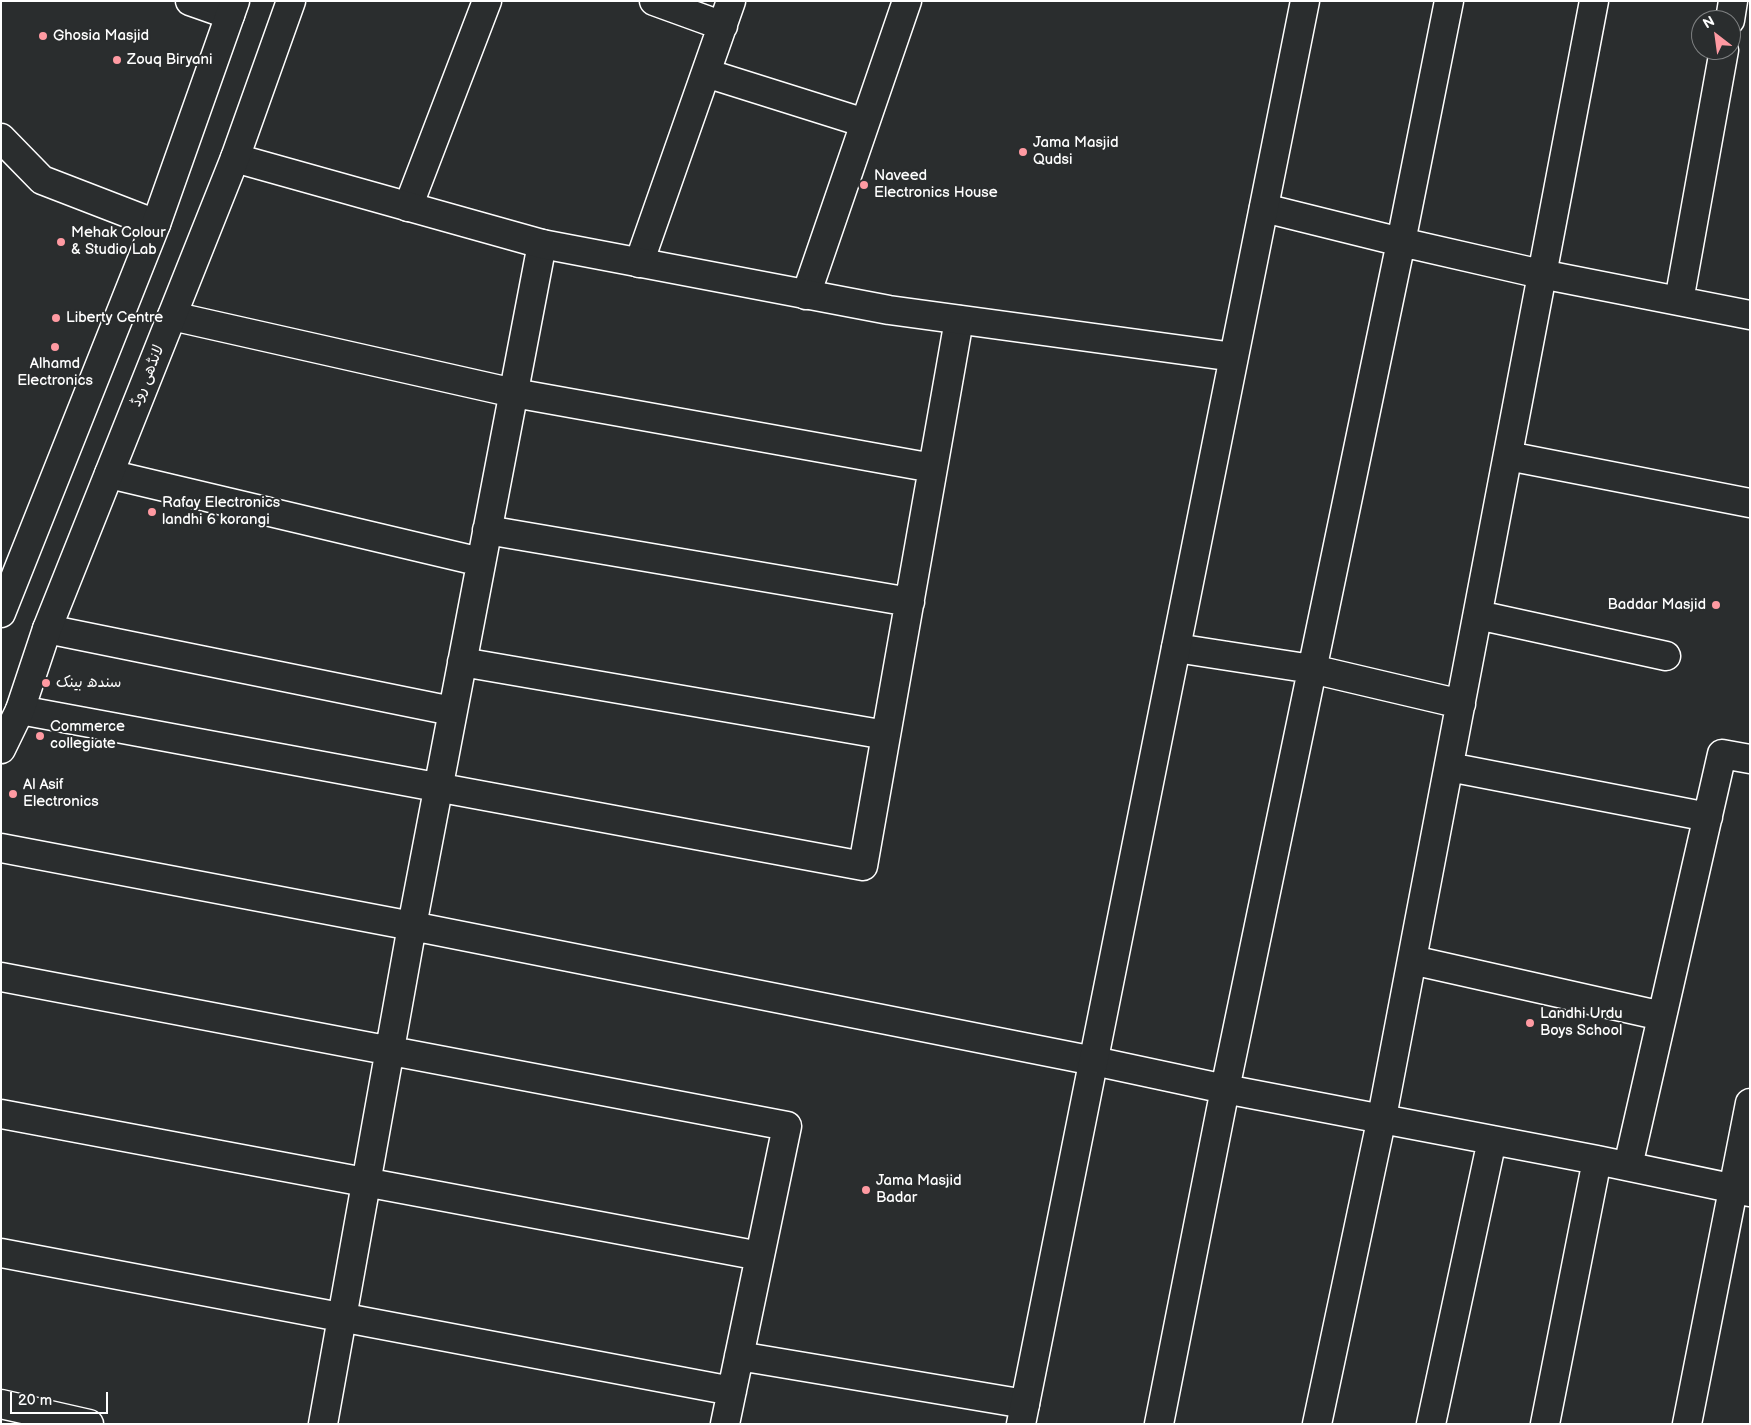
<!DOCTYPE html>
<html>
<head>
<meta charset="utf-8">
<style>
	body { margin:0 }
	#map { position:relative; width:1751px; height:1425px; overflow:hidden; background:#2a2d2e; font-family:"Balsamiq Sans",sans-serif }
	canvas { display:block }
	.frame { position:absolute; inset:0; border:2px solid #fff; pointer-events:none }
	.north { position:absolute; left:1691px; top:10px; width:50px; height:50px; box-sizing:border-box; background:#2a2d2e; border:1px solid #7f8182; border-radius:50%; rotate:330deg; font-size:14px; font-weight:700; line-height:20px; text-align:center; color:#fff }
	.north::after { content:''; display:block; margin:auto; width:18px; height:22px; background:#ff9aa2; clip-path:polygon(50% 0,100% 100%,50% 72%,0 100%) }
	.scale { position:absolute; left:10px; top:1392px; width:98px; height:22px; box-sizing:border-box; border:2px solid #fff; border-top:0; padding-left:6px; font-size:15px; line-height:18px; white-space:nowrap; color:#fff; -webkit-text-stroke:4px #2a2d2e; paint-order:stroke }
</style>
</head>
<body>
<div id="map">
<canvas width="1751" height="1425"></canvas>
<div class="frame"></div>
<div class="north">N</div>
<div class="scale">20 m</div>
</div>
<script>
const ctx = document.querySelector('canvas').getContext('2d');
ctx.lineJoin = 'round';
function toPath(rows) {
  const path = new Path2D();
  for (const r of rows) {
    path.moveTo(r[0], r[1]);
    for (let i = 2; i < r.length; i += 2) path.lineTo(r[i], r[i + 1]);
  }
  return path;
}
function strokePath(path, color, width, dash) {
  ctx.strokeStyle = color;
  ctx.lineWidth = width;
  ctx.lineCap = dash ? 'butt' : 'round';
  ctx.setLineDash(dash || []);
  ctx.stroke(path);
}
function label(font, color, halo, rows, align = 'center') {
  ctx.font = font + ' "Balsamiq Sans","Playpen Sans Arabic",sans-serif';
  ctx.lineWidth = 4;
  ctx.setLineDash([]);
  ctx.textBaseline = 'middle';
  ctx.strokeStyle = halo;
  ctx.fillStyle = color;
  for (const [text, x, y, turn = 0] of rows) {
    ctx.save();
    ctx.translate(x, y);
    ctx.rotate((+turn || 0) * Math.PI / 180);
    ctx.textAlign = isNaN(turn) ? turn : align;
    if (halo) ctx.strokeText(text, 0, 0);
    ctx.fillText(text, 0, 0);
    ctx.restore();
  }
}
const minor = toPath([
	[190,1,230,15],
	[654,1,723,26],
	[1730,20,1733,1],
	[706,73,865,123],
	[408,207,487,1],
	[1264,208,1401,242,1541,274,1750,315],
	[639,263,731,1],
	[806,295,907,1],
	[1679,301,1724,50],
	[172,316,514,393,933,468],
	[1508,456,1750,503],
	[109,474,481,562],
	[487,530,910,602],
	[1478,615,1666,656],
	[47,629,452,711],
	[1176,648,1312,669,1461,704],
	[462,662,886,735],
	[20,710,863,866,959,320],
	[1449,767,1708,817],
	[1,848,412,926,1094,1061,1225,1089,1597,1160,1750,1192],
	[1412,960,1662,1016],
	[1,977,787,1126,725,1424],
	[1,1114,760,1256],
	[1628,1166,1722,754,1750,759],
	[1,1253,732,1391],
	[739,1356,1025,1404],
	[323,1424,412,926,542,244],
	[1159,1424,1225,1089,1401,242,1449,1],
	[1317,1424,1382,1117,1594,1],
	[1431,1424,1492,1140],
	[1545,1424,1597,1160],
	[1687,1424,1750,1103]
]);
const tertiary = toPath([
	[1,138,42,180,156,224],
	[235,158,542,244,889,310,1234,357],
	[1,1404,89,1424],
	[1021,1424,1305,1]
]);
const primary = toPath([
	[1,613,156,224,235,1],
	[1,749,20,710,47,629,235,158,291,1]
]);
const markers = [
	[43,36,5,"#ff9aa2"],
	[117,60,5,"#ff9aa2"],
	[1023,152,5,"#ff9aa2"],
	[864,185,5,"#ff9aa2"],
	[61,242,5,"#ff9aa2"],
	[56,318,5,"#ff9aa2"],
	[55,347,5,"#ff9aa2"],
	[152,512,5,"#ff9aa2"],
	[1716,605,5,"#ff9aa2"],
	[46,683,5,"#ff9aa2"],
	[40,736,5,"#ff9aa2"],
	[13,794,5,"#ff9aa2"],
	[1530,1023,5,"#ff9aa2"],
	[866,1190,5,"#ff9aa2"]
];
const poiNames = [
	["Ghosia Masjid",53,36],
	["Zouq Biryani",127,60],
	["Jama Masjid",1033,143],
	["Qudsi",1033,160],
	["Naveed",874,176],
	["Electronics House",874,193],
	["Mehak Colour",71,233],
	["& Studio Lab",71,250],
	["Liberty Centre",66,318],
	["Alhamd",55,364,"center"],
	["Electronics",55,381,"center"],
	["Rafay Electronics",162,503],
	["landhi 6 korangi",162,520],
	["Baddar Masjid",1706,605,"right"],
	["سندھ بینک",56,683],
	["Commerce",50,727],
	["collegiate",50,744],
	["Al Asif",23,785],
	["Electronics",23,802],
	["Landhi Urdu",1540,1014],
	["Boys School",1540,1031],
	["Jama Masjid",876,1181],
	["Badar",876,1198]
];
const streetNames = [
	["لانڈھی روڈ",148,376,-68]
];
strokePath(minor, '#fff', 31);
strokePath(tertiary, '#fff', 31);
strokePath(primary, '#fff', 31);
strokePath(minor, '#2a2d2e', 28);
strokePath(tertiary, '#2a2d2e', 28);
strokePath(primary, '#2a2d2e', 28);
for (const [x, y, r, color] of markers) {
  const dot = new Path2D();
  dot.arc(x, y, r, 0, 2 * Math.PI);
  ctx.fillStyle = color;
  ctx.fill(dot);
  strokePath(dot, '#2a2d2e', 2);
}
label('15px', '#fff', '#2a2d2e', poiNames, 'left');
label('15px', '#fff', '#2a2d2e', streetNames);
</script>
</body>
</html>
